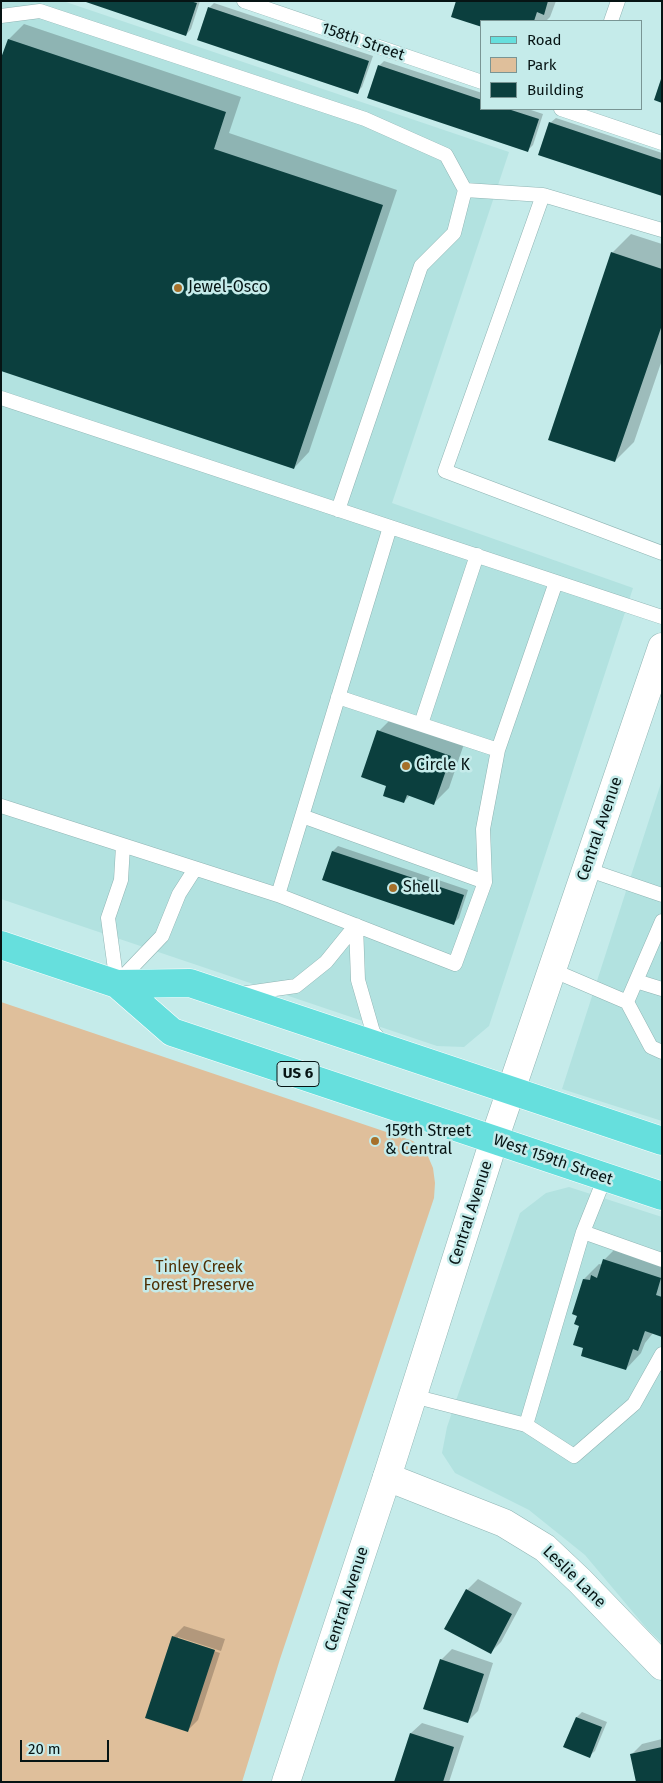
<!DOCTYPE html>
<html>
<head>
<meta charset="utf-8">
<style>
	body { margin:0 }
	#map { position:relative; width:663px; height:1783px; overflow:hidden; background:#c5ebea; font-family:"Fira Sans",sans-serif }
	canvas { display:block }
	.frame { position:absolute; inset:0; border:2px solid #061414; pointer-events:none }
	.legend { position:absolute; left:480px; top:20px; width:162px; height:90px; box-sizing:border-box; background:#c5ebea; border:1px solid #799594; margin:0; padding:6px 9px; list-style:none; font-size:15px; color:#061414 }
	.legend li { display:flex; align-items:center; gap:10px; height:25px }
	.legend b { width:25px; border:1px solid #799594 }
	.scale { position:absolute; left:20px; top:1740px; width:89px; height:22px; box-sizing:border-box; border:2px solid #061414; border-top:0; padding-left:6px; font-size:15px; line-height:18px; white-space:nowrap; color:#061414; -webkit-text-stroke:4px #c5ebea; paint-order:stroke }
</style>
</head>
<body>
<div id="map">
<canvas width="663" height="1783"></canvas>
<div class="frame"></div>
<ul class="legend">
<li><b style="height:6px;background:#66dfdd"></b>Road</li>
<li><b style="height:14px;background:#dfbf9b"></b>Park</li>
<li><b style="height:14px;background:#0b3f3e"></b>Building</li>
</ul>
<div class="scale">20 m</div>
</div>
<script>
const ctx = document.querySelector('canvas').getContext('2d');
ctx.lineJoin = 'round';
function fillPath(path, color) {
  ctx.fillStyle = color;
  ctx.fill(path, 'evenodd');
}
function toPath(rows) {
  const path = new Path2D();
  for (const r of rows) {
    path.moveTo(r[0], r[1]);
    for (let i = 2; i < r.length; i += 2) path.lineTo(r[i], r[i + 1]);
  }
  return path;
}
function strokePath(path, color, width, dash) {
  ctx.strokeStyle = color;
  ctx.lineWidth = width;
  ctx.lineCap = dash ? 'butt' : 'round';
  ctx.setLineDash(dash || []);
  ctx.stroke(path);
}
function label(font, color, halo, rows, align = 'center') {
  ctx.font = font + ' "Fira Sans",sans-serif';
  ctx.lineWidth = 5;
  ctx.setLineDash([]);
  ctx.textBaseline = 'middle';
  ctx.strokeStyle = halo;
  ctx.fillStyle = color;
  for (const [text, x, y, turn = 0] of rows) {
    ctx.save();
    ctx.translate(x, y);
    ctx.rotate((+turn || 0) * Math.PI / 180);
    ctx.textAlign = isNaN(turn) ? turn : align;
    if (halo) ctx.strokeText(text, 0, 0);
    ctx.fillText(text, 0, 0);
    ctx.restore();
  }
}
const built = toPath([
	[1,1,63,1,509,152,392,503,633,588,489,1026,464,1047,437,1046,1,899],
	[662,780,662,1121,562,1089],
	[569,1187,662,1217,662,1643,648,1630,585,1555,529,1510,455,1473,442,1453,447,1427,520,1213,546,1193]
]);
const green = toPath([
	[1,1002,413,1141,427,1154,433,1168,435,1183,434,1198,280,1659,242,1782,1,1782]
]);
const shadow = toPath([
	[86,1,200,1,191,29,186,35],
	[458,1,556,1,550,17,546,21,482,21],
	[214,3,373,56,362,87,357,92,209,8],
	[24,24,241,97,229,133,397,190,309,452,294,468,1,62,9,39],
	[384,61,482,93,482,109,528,109,543,114,533,145,528,150,379,66],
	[556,118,662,153,662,195,550,123],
	[631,234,662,244,662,360,634,442,615,461,612,253],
	[394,716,465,741,449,788,434,803,410,795,404,802,388,785,379,731],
	[338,846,468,890,459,918,454,923,324,880,333,851],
	[619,1245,662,1258,662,1335,653,1333,645,1343,641,1353,626,1369,585,1347,578,1315,584,1279,599,1264,603,1265,604,1260],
	[478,1579,522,1603,501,1642,491,1652,467,1590],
	[184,1626,225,1639,221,1651,178,1637,178,1639,220,1653,198,1720,187,1731,173,1637],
	[452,1649,493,1663,478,1711,467,1722,441,1660],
	[582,1712,607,1722,595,1751,589,1756,577,1717],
	[422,1723,464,1736,449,1782,395,1781,411,1733],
	[662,1739,662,1782,631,1755,642,1744]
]);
const building = toPath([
	[83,1,190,1,197,3,186,36],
	[456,1,548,1,544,15,537,12,534,21,482,21,482,27,451,17],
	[208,7,369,61,358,94,197,40],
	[8,39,226,112,214,149,383,205,294,469,1,371,1,58],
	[378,65,482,100,482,109,508,109,539,119,528,152,367,98],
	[661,79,662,79,662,103,654,100],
	[549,122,662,160,662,196,538,155],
	[611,252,662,269,662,325,615,462,548,440],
	[377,730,451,756,434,805,407,795,404,803,383,796,386,786,361,777],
	[332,851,464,895,454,925,322,880],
	[603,1259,661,1278,656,1295,662,1297,662,1337,645,1331,638,1351,633,1349,626,1370,581,1356,583,1348,573,1345,579,1326,574,1324,577,1316,572,1314,583,1279,590,1280,591,1275,597,1278],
	[466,1589,512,1614,491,1654,444,1629],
	[172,1636,215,1650,188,1732,145,1718],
	[440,1659,484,1674,468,1723,423,1709],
	[576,1717,602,1727,590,1758,563,1747],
	[410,1733,454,1747,443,1782,394,1782],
	[662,1747,662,1782,636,1782,630,1754]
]);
const service = toPath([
	[244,1,482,82],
	[1,16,40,11,365,119,446,155,465,190,454,233,421,266,338,510],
	[611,21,618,1],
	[561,109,662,143],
	[465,190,543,195],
	[662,230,543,195,445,471,662,553],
	[1,398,662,617],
	[421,724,477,555],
	[498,750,556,582],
	[1,806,278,895,390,527],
	[302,816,485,882],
	[586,869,662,895],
	[278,895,455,964,485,882,483,829,498,750,338,697],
	[552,970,627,1002,651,1047,662,1052],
	[636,981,662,989],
	[117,983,162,936,179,894,195,869],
	[117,984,108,918,121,880,123,846],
	[240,994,296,986,326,962,356,925,358,980,373,1032,384,1044],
	[627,1002,662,921],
	[605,1177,583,1232,662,1260],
	[413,1396,526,1425,583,1232],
	[526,1425,574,1456,634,1404,662,1354]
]);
const minor = toPath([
	[387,1477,504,1523,545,1548,580,1581,662,1666]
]);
const tertiary = toPath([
	[286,1782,387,1477,494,1140,662,647]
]);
const primary = toPath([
	[1,945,117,984,190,983,662,1141],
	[117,984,172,1032,662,1196]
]);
const markers = [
	[178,288,5,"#a6702a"],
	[406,766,5,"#a6702a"],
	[393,888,5,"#a6702a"],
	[375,1141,5,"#a6702a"]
];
const shields = [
	[298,1074,42]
];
const shieldNames = [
	["US 6",298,1074]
];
const streetNames = [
	["158th Street",363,42,19],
	["Central Avenue",600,829,-71],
	["West 159th Street",553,1160,19],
	["Central Avenue",471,1213,-72],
	["Leslie Lane",574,1577,44],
	["Central Avenue",347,1599,-72]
];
const poiNames = [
	["Jewel-Osco",188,288],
	["Circle K",416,766],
	["Shell",403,888],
	["159th Street",385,1132],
	["& Central",385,1150]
];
const parkNames = [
	["Tinley Creek",199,1268],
	["Forest Preserve",199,1286]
];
fillPath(built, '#b2e2e0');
fillPath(green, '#dfbf9b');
fillPath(shadow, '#0003');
fillPath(building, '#0b3f3e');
strokePath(service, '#90b5b4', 15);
strokePath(minor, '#90b5b4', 29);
strokePath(tertiary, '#90b5b4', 29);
strokePath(primary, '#fff', 29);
strokePath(service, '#fff', 14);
strokePath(minor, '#fff', 28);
strokePath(tertiary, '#fff', 28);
strokePath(primary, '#66dfdd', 28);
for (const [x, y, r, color] of markers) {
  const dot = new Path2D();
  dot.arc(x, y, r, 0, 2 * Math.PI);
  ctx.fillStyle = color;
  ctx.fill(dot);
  strokePath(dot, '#c5ebea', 2);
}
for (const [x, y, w] of shields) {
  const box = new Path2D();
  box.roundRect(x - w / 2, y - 12.5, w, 25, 4);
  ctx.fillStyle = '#c5ebea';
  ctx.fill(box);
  strokePath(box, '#061414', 1);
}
label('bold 15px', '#061414', null, shieldNames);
label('16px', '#061414', '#c5ebea', streetNames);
label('16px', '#061414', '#c5ebea', poiNames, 'left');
label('16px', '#4f3005', '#c5ebea', parkNames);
</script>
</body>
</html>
